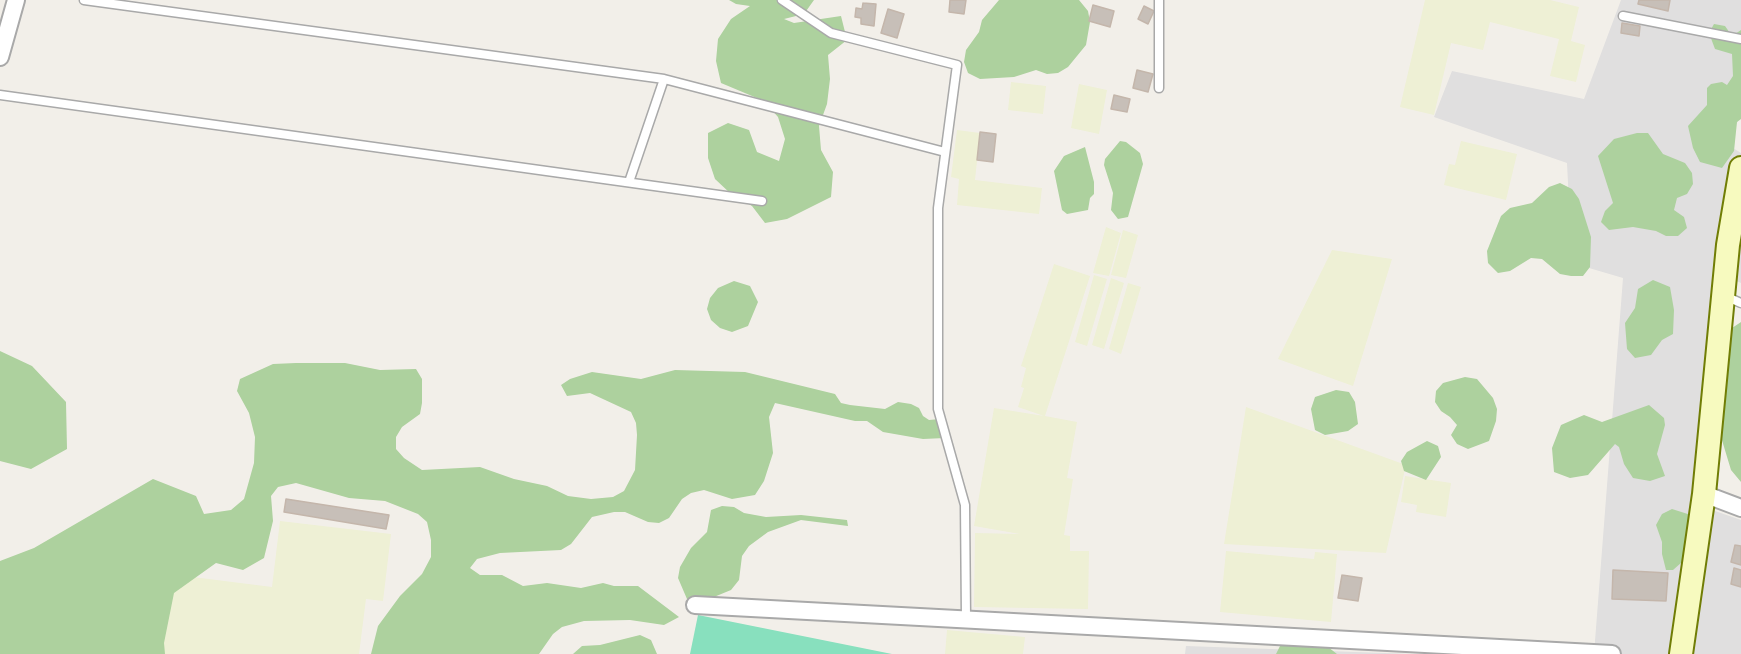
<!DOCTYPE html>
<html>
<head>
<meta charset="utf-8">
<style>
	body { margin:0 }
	canvas { display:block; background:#f2efe9 }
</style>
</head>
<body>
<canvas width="1741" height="654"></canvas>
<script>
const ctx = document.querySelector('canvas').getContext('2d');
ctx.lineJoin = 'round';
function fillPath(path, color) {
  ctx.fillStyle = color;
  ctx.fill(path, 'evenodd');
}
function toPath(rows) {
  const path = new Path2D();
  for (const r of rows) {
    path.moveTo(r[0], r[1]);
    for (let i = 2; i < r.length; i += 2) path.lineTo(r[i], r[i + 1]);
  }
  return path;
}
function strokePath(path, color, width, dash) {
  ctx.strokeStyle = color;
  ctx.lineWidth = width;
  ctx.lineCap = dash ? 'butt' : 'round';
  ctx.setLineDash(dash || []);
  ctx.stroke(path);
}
const residential = toPath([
	[1621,0,1741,0,1741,116,1725,143,1741,153,1741,283,1719,273,1692,503,1741,520,1741,654,1594,654,1623,278,1572,263,1567,163,1434,117,1452,71,1584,99],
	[1186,646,1412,654,1185,654]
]);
const farmland = toPath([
	[1425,0,1550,0,1579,7,1571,41,1585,45,1576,82,1550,76,1559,39,1490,22,1483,50,1451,43,1434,115,1400,107],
	[1011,82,1046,86,1043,114,1008,110],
	[1079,84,1107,90,1099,134,1071,128],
	[957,130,980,133,975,180,1042,188,1039,214,957,205,959,179,951,177],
	[1461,141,1517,154,1506,200,1444,185,1449,164,1455,165],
	[1106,227,1121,233,1109,276,1093,273],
	[1123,230,1138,235,1126,278,1111,275],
	[1332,250,1392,259,1353,386,1278,359],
	[1054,264,1090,276,1045,416,1077,422,1067,478,1073,479,1064,535,1070,536,1070,551,1089,551,1088,609,974,607,975,533,1020,534,974,526,994,408,1044,416,1018,407,1024,388,1021,387,1026,368,1021,366],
	[1094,275,1107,279,1087,346,1075,342],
	[1111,278,1124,283,1104,349,1092,345],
	[1128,283,1141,287,1121,354,1109,349],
	[1246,407,1406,465,1386,553,1224,544],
	[1405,476,1451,483,1446,517,1416,512,1417,505,1401,502],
	[280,521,391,534,383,601,366,599,359,654,160,654,169,574,272,587],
	[1226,551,1314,559,1315,552,1337,554,1331,622,1220,612],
	[947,630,1025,637,1023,654,945,654]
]);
const forest = toPath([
	[729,0,814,0,804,14,784,19,794,23,841,16,847,40,828,55,830,79,827,104,819,126,821,150,833,172,831,197,787,219,765,223,752,206,731,194,715,179,708,158,708,133,728,123,749,130,757,152,779,161,785,139,778,117,764,101,721,83,716,61,718,39,731,19,750,6,736,4],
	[999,0,1079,0,1088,11,1090,22,1086,45,1068,67,1058,73,1047,74,1036,70,1014,77,980,79,968,73,964,62,966,50,979,32,982,20],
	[1714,24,1725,26,1732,36,1741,30,1741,119,1737,122,1734,151,1722,168,1700,162,1693,148,1688,126,1707,105,1707,88,1711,84,1722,82,1727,85,1733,76,1732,54,1715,49,1709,33],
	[1637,133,1648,133,1663,154,1685,163,1692,173,1693,184,1687,194,1677,198,1674,210,1684,217,1687,228,1678,236,1666,236,1656,231,1633,227,1609,230,1601,222,1605,211,1613,203,1598,156,1614,139],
	[1120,141,1126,142,1140,153,1143,164,1128,217,1118,219,1111,210,1113,193,1104,165,1105,159],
	[1085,147,1094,182,1094,194,1090,198,1088,210,1067,214,1062,210,1054,171,1064,156],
	[1560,183,1572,189,1579,199,1591,237,1590,267,1583,276,1571,276,1560,274,1542,259,1531,258,1510,271,1498,273,1488,263,1487,251,1501,216,1510,208,1532,203,1549,187],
	[1653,280,1670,287,1674,310,1673,334,1662,340,1651,355,1635,358,1627,349,1625,323,1635,308,1638,289],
	[734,281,750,286,758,302,748,326,732,332,720,328,711,320,707,309,710,298,718,288],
	[1741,322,1741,482,1731,470,1718,427,1726,332],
	[0,351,32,366,66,402,67,449,31,469,0,461],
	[296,363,345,363,380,370,416,369,422,379,422,403,420,414,402,427,396,437,396,449,404,458,422,470,480,467,514,479,547,486,568,496,591,499,613,497,624,491,635,470,637,435,636,423,631,412,590,393,567,396,561,385,570,379,592,372,641,379,675,370,745,372,835,394,841,403,850,405,885,409,898,402,911,404,919,408,923,416,929,420,940,419,945,438,923,439,883,432,867,421,855,421,775,403,769,417,773,453,764,481,755,495,732,499,704,490,691,493,682,499,669,518,659,523,648,522,625,512,614,512,592,517,571,544,561,550,500,553,477,559,470,568,480,575,502,575,523,586,547,583,581,588,603,583,614,586,638,586,679,617,664,625,630,620,584,621,562,627,553,634,539,654,371,654,378,626,400,596,422,574,431,557,431,540,427,522,418,514,385,501,349,498,296,483,278,487,271,496,273,521,264,558,243,570,216,563,174,593,164,643,165,654,0,654,0,561,34,548,153,479,196,496,204,514,231,510,244,499,254,463,255,437,249,413,237,391,240,379,273,364],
	[1465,377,1477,379,1493,398,1497,409,1496,421,1489,441,1468,449,1457,444,1451,435,1457,425,1450,417,1441,411,1435,402,1436,391,1443,383],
	[1336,390,1349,392,1355,402,1358,424,1348,431,1325,435,1315,430,1311,409,1315,397],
	[1649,405,1664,418,1665,425,1657,454,1665,476,1650,481,1633,478,1624,464,1619,447,1615,444,1588,475,1570,478,1554,472,1552,448,1561,425,1584,415,1602,422],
	[1427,441,1438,446,1441,457,1426,480,1404,471,1401,461,1407,452],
	[722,506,734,507,744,513,766,517,801,515,847,520,848,526,801,520,768,532,749,546,742,556,739,580,731,590,709,599,687,599,678,578,680,567,691,548,707,532,711,510],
	[1672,509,1694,516,1682,562,1673,570,1666,570,1662,554,1662,542,1656,525,1662,514],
	[640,635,651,640,657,654,573,654,582,646,600,645],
	[1281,644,1328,647,1337,654,1276,654]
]);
const pitch = toPath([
	[698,615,892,654,690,654]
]);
const building = toPath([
	[950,0,966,0,964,14,949,12,950,0],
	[1639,0,1670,0,1668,11,1638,4,1639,0],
	[863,3,876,4,874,26,861,24,861,18,855,17,856,8,862,9,863,3],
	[1093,5,1114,11,1110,27,1089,21,1093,5],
	[1144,6,1154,11,1148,24,1138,19,1144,6],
	[888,9,904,14,897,38,881,33,888,9],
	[1622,23,1640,26,1639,36,1621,33,1622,23],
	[1137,70,1153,74,1148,92,1133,88,1137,70],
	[1114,95,1130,99,1127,112,1111,109,1114,95],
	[980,132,996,134,993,162,977,160,980,132],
	[286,499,389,515,386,529,284,512,286,499],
	[1735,545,1741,546,1741,565,1731,562,1735,545],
	[1734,568,1741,570,1741,587,1731,584,1734,568],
	[1613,570,1668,573,1666,601,1612,599,1613,570],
	[1342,575,1362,578,1358,601,1338,598,1342,575]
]);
const lane = toPath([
	[84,0,664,79,945,152],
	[782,0,831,33,957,65,938,208,938,409,965,505,966,618],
	[1159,0,1159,88],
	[1623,16,1741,39],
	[0,95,762,201],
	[629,182,664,79],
	[1725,296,1741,303]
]);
const street = toPath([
	[0,57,16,0],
	[1704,494,1741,508],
	[695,605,1612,654]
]);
const secondary = toPath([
	[1681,654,1704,494,1728,245,1741,168]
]);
fillPath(residential, '#e0dfdf');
fillPath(farmland, '#eef0d5');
fillPath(forest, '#add19e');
fillPath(pitch, '#88e0be');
fillPath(building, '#c7bfb8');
strokePath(building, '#c4b6ab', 1.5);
strokePath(lane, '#a9a9a9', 11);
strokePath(street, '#a9a9a9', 20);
strokePath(secondary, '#707d05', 26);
strokePath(lane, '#fff', 8);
strokePath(street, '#fff', 16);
strokePath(secondary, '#f7fabf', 22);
</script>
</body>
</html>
